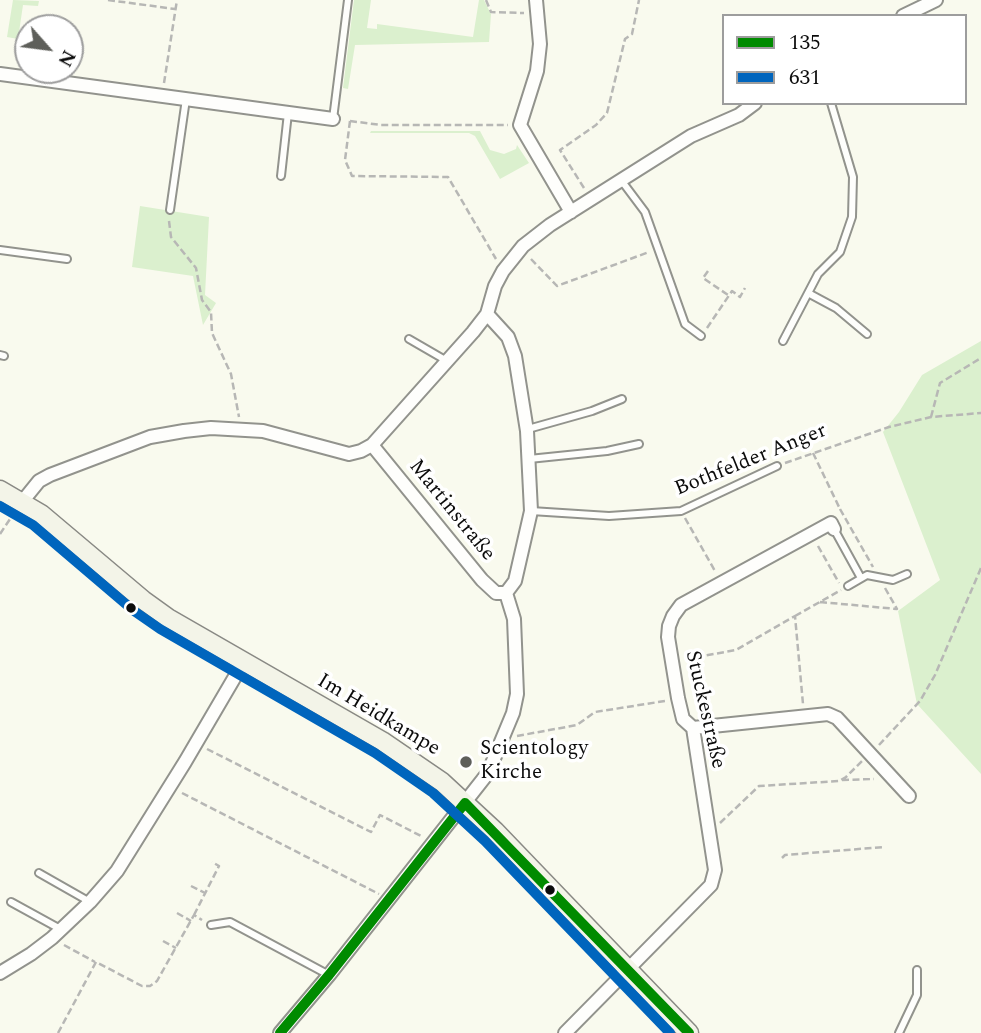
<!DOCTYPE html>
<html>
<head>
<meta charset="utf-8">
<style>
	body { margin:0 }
	#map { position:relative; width:981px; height:1033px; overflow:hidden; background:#f9faee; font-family:Spectral,serif }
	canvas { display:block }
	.legend { position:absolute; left:722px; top:14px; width:245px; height:91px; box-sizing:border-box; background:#fff; border:2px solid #9d9d9d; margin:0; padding:9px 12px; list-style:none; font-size:21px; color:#0b0b0b }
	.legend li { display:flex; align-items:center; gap:14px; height:35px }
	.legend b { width:35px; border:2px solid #9d9d9d }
	.north { position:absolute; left:14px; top:14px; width:70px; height:70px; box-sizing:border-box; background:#fff; border:2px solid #9d9d9d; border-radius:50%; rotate:118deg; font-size:19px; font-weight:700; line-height:28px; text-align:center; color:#0b0b0b }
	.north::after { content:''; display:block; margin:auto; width:24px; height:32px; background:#5e5f5a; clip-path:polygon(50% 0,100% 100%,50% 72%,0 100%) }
</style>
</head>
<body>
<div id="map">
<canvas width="981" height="1033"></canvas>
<ul class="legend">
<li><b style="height:9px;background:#008b00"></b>135</li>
<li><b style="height:9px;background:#0065bd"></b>631</li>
</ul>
<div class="north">N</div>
</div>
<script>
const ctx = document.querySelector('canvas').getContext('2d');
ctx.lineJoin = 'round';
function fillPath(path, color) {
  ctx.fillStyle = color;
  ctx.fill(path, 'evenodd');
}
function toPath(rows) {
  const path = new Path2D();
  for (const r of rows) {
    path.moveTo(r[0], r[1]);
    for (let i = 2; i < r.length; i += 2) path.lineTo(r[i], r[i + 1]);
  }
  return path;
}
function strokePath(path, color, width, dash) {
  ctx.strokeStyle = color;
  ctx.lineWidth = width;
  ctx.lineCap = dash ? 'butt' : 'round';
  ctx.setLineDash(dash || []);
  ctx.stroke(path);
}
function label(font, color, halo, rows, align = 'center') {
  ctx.font = font + ' Spectral,serif';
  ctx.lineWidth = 7;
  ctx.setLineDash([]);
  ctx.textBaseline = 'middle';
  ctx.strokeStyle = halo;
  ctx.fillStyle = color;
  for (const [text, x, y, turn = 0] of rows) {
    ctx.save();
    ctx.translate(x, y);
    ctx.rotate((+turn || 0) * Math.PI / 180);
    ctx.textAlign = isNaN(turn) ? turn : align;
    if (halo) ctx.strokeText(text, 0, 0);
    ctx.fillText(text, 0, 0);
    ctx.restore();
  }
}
const green = toPath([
	[13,0,39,1,38,6,23,5,18,39,7,37],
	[354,0,371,0,367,28,377,29,377,24,473,37,479,0,484,0,491,14,489,42,355,45,348,89,343,88],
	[371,131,480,131,490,150,504,154,516,149,517,145,529,163,500,179,475,136,469,133,370,133],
	[140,206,209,217,205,295,216,303,203,325,193,276,132,267],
	[981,341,981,774,917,704,898,611,940,580,883,432,899,412,922,375]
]);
const path = toPath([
	[108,0,175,9],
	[486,0,491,12,524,13],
	[164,83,177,0],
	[350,121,345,160,352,176,448,177,496,259],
	[350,121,381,125,508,125],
	[584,188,560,150,596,125,607,113,625,39,632,34,639,0],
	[169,221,171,237,196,268,202,300,211,312,212,333,231,374,239,417],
	[531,259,557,286,649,252],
	[708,271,703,278,728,295],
	[707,328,732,291,740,297,745,288],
	[931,417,940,383,981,358],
	[813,453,840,509],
	[785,463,889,427,931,417,981,413],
	[840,509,873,567],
	[685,518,715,571],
	[0,534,12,516],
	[818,546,839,583],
	[820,602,897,609,885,588],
	[795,616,841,590],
	[686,659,736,650,795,616,803,704],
	[517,736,577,725,595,712,665,701],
	[879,745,920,701,935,675,981,568],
	[207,749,371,832,380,815,421,836],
	[842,780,874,779],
	[182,793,379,894],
	[720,823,759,786,839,781,846,777,862,761],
	[782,858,785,855,884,847],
	[191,886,205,893],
	[177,913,191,921],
	[194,915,219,866,212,862],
	[163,941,176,948],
	[64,945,95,962],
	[58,1033,96,962,142,986,150,986,157,981,194,915,202,920]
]);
const lane = toPath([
	[333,119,348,0],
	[281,176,288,113],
	[621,180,645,212,685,324,701,336],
	[170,210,186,99],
	[0,250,67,259],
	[808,293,836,308,867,334],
	[409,339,447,361],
	[783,341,818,274,840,252,852,217,853,177,831,103],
	[0,355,4,356],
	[528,429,592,411,622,399],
	[529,459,607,451,639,444],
	[531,511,609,516,681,511,777,466],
	[834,529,861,578],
	[848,586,867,575,893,580,907,574],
	[39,873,90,902],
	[11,902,62,930],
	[211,925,230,922,329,975],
	[899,1033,917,995,917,970]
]);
const street = toPath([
	[536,0,540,44,537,71,520,125,571,212],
	[903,16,936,0],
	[0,74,333,119],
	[487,314,508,337,515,356,527,431,531,511,515,581,506,593],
	[372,445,482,580,496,593,506,593],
	[22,502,39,481,50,475,150,437,184,431,211,428,263,431,349,454,361,451,372,445,473,332,487,314,495,286,503,271,523,246,550,225,691,136,739,115,755,103],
	[693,728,828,714,837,718,909,796],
	[0,973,31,954,52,938,90,902,117,871,185,762,243,663],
	[280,1033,329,975,488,773,513,713,517,694,514,619,506,593],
	[565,1033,711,885,715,870,693,728,683,719,678,698,668,637,669,626,673,616,681,605,831,523,834,529]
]);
const secondary = toPath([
	[0,490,41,514,143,600,168,618,382,741,442,782,495,831,689,1033]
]);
const bus1 = toPath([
	[465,803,689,1033],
	[280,1033,329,975,465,803]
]);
const bus2 = toPath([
	[0,506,33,525,134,611,160,629,375,753,433,793,485,841,670,1033]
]);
const markers = [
	[131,608,6,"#0b0b0b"],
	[466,762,7,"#5e5f5a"],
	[550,890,6,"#0b0b0b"]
];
const streetNames = [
	["Bothfelder Anger",751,461,-22],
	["Martinstraße",451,511,51],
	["Stuckestraße",704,710,77],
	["Im Heidkampe",378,716,31]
];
const poiNames = [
	["Scientology",480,750],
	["Kirche",480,774]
];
fillPath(green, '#dbf0ce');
strokePath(lane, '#92938d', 10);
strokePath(street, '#92938d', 16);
strokePath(secondary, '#898984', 21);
strokePath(path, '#b7b7b5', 2.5, [7, 3.5]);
strokePath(lane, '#fefefc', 6);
strokePath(street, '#fefefc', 12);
strokePath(secondary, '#f3f4e8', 18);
strokePath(bus1, '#008b00', 10);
strokePath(bus2, '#0065bd', 10);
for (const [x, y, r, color] of markers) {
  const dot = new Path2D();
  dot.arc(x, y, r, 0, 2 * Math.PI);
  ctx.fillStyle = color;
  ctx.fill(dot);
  strokePath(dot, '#fff', 2.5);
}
label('21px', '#0b0b0b', '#fff', streetNames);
label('21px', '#0b0b0b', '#fff', poiNames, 'left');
</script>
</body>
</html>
